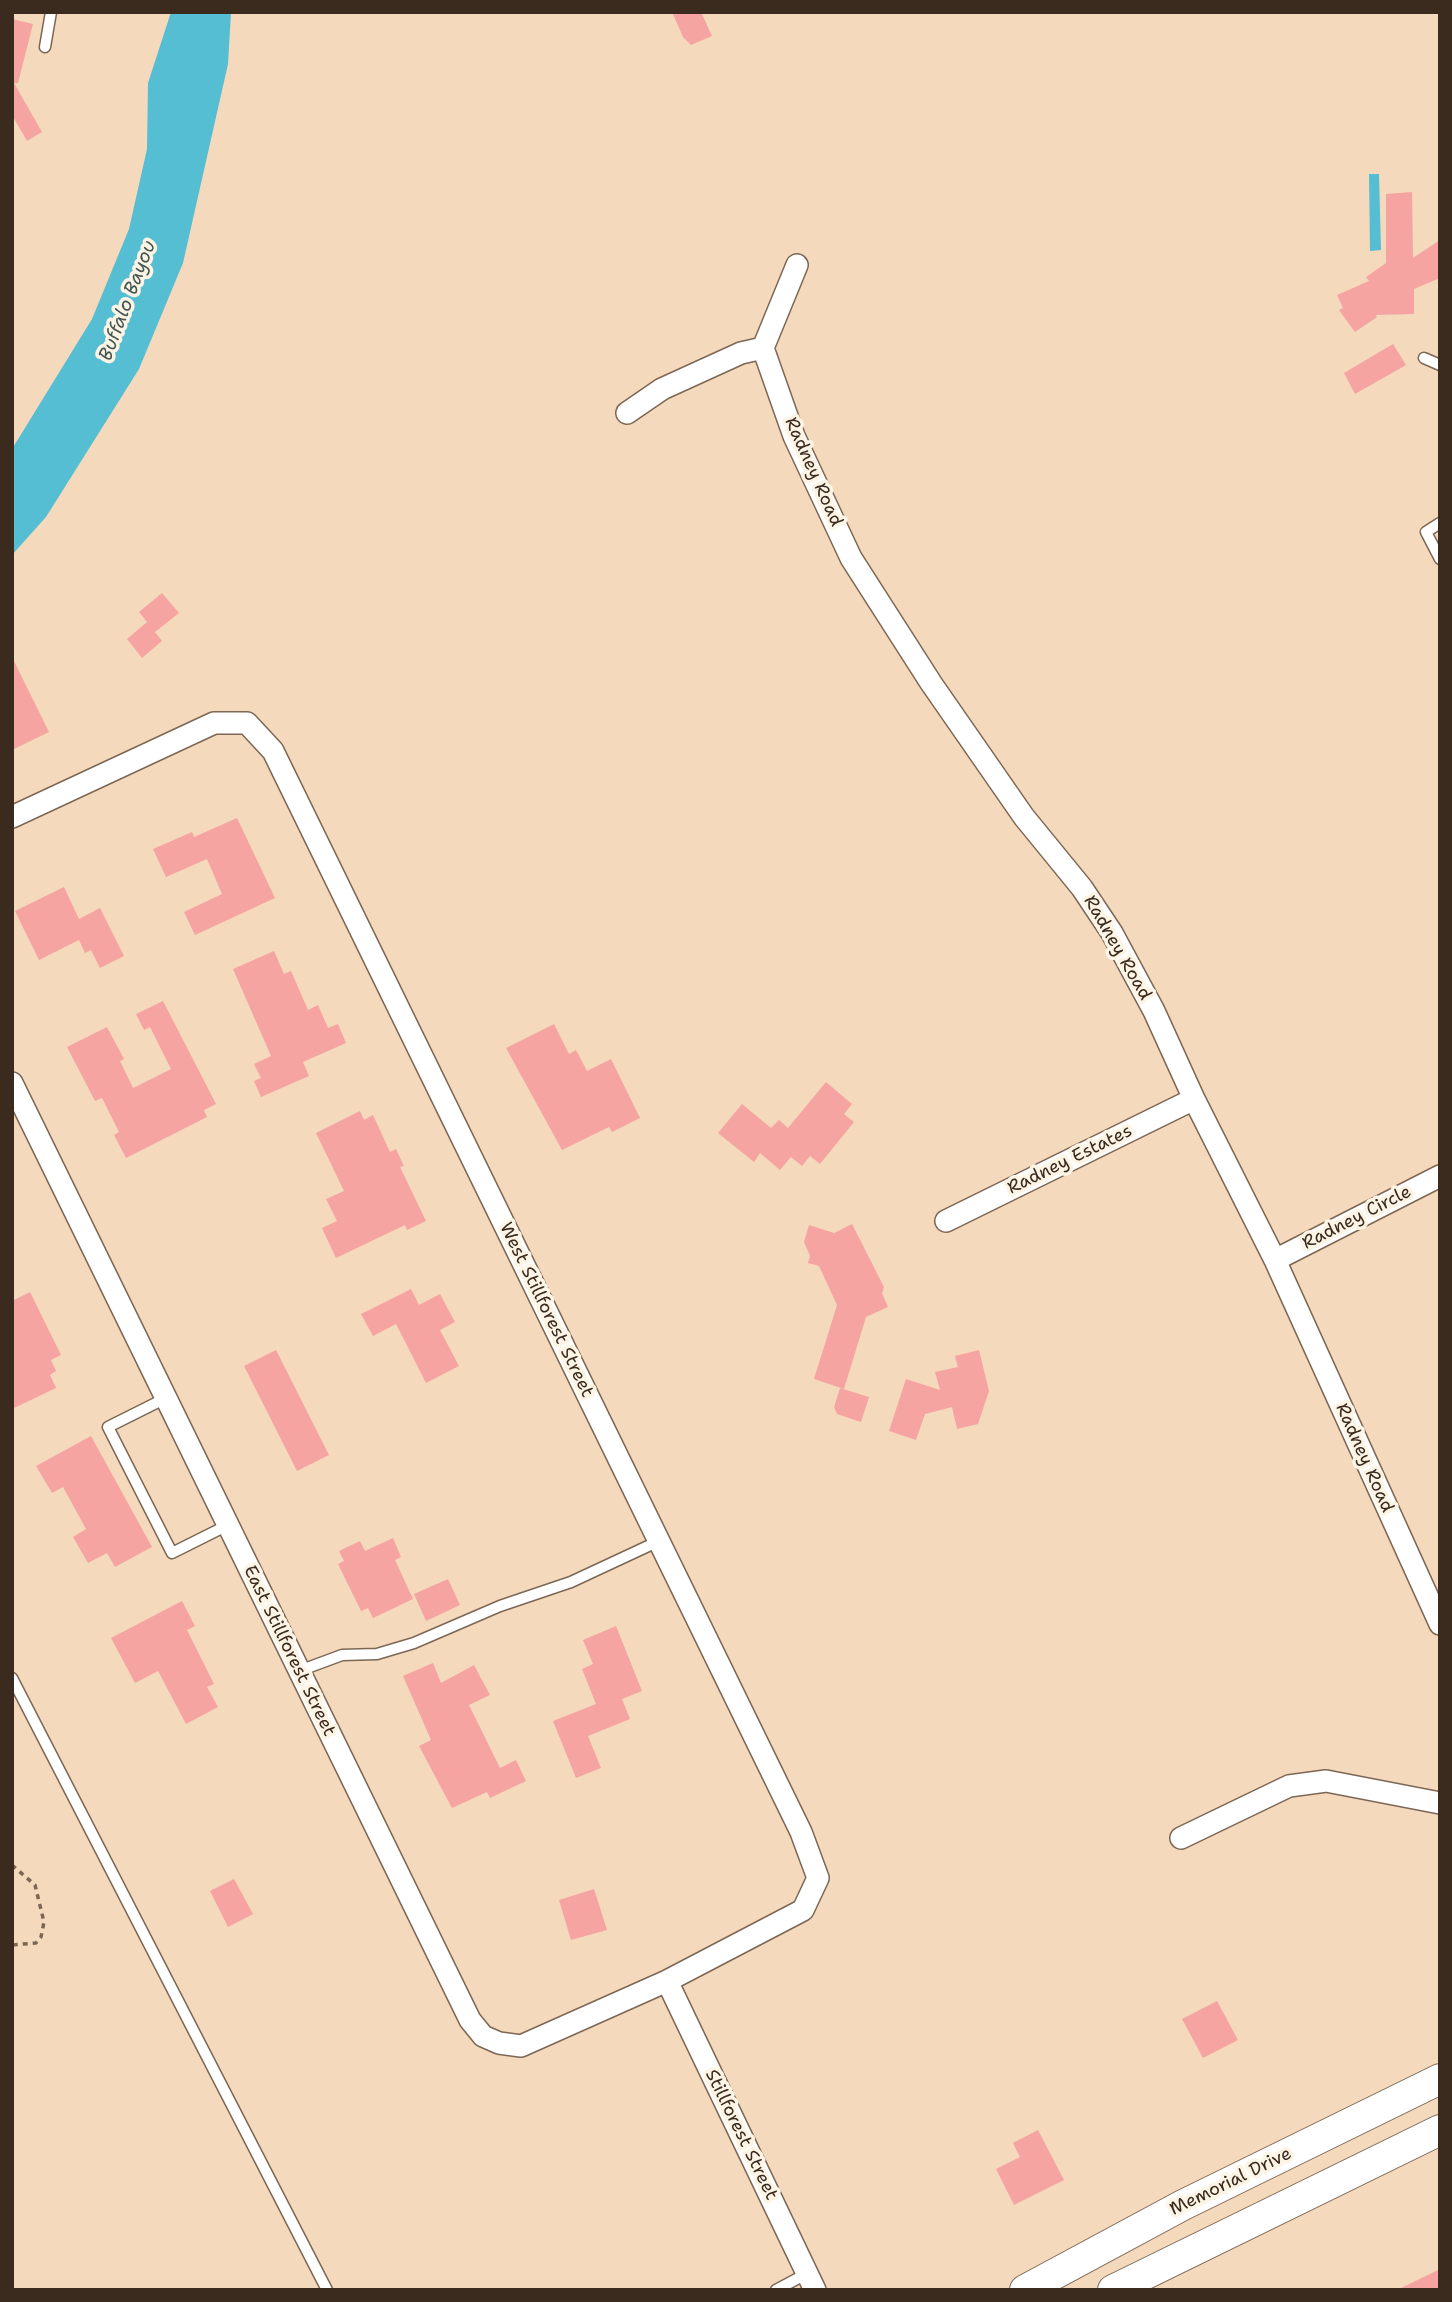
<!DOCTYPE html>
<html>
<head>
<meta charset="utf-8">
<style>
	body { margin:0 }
	#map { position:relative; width:1452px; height:2302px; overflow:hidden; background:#f4d9bc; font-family:"Shantell Sans",sans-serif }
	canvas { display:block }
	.frame { position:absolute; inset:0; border:14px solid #3b2a1e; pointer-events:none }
</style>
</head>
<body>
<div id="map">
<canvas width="1452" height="2302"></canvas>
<div class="frame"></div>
</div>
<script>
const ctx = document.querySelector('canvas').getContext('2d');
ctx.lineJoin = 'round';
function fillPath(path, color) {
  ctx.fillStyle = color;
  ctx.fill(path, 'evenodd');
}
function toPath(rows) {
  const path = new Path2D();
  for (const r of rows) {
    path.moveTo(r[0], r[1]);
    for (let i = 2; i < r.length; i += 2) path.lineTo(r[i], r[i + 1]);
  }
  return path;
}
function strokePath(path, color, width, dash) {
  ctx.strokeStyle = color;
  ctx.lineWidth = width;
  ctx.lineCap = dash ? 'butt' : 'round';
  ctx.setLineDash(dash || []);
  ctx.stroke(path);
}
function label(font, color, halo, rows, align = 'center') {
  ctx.font = font + ' "Shantell Sans",sans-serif';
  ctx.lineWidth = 7;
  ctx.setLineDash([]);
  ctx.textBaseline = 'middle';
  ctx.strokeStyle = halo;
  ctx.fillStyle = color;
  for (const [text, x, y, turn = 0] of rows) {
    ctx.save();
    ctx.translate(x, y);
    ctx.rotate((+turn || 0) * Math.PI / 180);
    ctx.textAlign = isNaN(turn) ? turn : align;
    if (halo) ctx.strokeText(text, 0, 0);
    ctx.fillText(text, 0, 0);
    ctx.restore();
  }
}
const water = toPath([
	[171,12,231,12,228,64,183,263,139,369,46,517,12,555,12,449,92,319,129,229,147,149,148,83],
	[1369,174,1379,174,1381,250,1370,251]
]);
const building = toPath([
	[672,12,701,12,712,36,691,45,683,37],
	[12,19,33,24,18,83,14,83,42,132,27,141,12,115],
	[1412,192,1413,258,1440,240,1440,278,1414,289,1414,314,1376,315,1377,317,1355,332,1339,310,1343,308,1337,295,1369,281,1366,277,1386,263,1386,194],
	[1393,344,1406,365,1355,394,1344,373],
	[162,593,179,613,155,632,139,612],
	[147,622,162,641,142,658,127,639],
	[12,657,49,732,12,750],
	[237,818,275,898,195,935,184,912,222,894,207,859,166,877,153,849,192,832,194,837],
	[64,887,79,919,100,908,124,956,100,968,91,950,85,953,79,940,39,960,15,911],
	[274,951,284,974,291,971,308,1010,318,1005,328,1028,338,1024,346,1043,303,1062,309,1076,261,1097,254,1081,261,1078,254,1064,271,1056,233,969],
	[163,1001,216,1104,204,1110,207,1117,126,1158,114,1135,119,1132,102,1098,95,1101,67,1047,107,1027,124,1059,120,1061,133,1088,171,1069,150,1027,144,1030,136,1014],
	[554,1024,569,1054,576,1050,587,1071,611,1059,640,1118,612,1132,609,1127,562,1150,506,1048],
	[826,1082,852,1104,844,1114,854,1122,820,1164,810,1156,802,1166,791,1157,780,1170,760,1153,754,1162,718,1133,742,1104,771,1128,779,1120,788,1128],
	[360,1111,364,1120,373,1115,390,1152,396,1149,404,1166,400,1167,426,1221,407,1230,405,1225,336,1258,322,1228,337,1221,326,1199,344,1191,316,1133],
	[852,1224,884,1287,882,1293,888,1307,866,1317,844,1389,814,1379,837,1305,819,1266,808,1263,810,1256,804,1242,809,1225,834,1233],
	[411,1289,419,1305,440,1294,455,1322,440,1330,459,1366,426,1383,396,1324,373,1336,361,1314],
	[30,1292,61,1355,51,1360,56,1371,50,1375,56,1388,12,1409,12,1301],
	[276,1350,329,1455,297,1471,244,1366],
	[979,1350,989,1391,978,1424,957,1429,952,1407,925,1414,916,1440,889,1431,906,1379,940,1390,935,1372,958,1367,955,1356],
	[840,1388,869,1397,861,1422,837,1414,834,1407],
	[91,1436,152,1547,115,1567,107,1553,88,1563,73,1537,86,1529,63,1487,52,1493,36,1466],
	[393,1538,401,1557,395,1560,413,1599,373,1618,368,1608,361,1611,338,1564,344,1561,339,1551,360,1541,365,1551],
	[448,1579,460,1605,426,1621,414,1594],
	[182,1601,195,1626,187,1630,214,1684,207,1687,218,1707,186,1724,158,1671,135,1683,111,1638],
	[616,1626,642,1691,622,1699,630,1719,588,1736,601,1768,576,1778,553,1721,596,1704,582,1669,593,1664,583,1640],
	[433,1663,441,1683,474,1665,490,1695,469,1705,500,1768,516,1760,526,1781,490,1798,487,1792,452,1808,419,1746,431,1740,403,1676],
	[234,1879,253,1914,228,1927,210,1891],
	[594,1889,607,1930,571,1940,559,1900],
	[1217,2001,1238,2040,1203,2058,1182,2019],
	[1038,2130,1064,2180,1014,2205,996,2169,1020,2157,1013,2143],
	[1440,2269,1440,2290,1397,2290]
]);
const path = toPath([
	[12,1789,12,1839],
	[12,1865,35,1885,44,1922,41,1937,36,1943,12,1945]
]);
const service = toPath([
	[45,47,51,12],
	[1424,358,1440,365],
	[1440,523,1426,532,1440,559],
	[166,1398,108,1427,172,1553,228,1525],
	[299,1671,342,1655,377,1654,414,1643,500,1606,571,1582,659,1541],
	[12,1678,327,2290],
	[776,2290,808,2273]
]);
const minor = toPath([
	[797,265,763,348,794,436,851,558,931,683,1024,817,1082,888,1112,933,1154,1011,1194,1099,1275,1260,1440,1624],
	[627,413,662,389,741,353,763,348],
	[12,817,214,723,247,723,273,751,801,1832,818,1878,803,1910,667,1981,521,2046,499,2043,483,2036,470,2020,12,1083],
	[946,1221,1194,1099],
	[1275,1260,1440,1176],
	[1181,1838,1289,1786,1326,1781,1440,1803],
	[667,1981,815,2290]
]);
const secondary = toPath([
	[1025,2290,1183,2205,1440,2079],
	[1113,2290,1440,2130]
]);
const streetNames = [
	["Radney Road",813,472,66],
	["Radney Road",1117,948,60],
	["Radney Estates",1070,1160,-26],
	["Radney Circle",1357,1218,-27],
	["West Stillforest Street",546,1310,64],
	["Radney Road",1364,1458,66],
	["East Stillforest Street",289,1651,64],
	["Stillforest Street",741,2135,64],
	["Memorial Drive",1231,2182,-26]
];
const waterNames = [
	["Buffalo Bayou",128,301,-69]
];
fillPath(water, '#55bed2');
fillPath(building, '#f5a4a2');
strokePath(service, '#7c6755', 13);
strokePath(minor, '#7c6755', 24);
strokePath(secondary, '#7c6755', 32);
strokePath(path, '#7c6755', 3.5, [5, 5]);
strokePath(service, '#fff', 10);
strokePath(minor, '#fff', 21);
strokePath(secondary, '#fff', 30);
label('18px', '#3b2a1e', '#fcf5e5', streetNames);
label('italic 19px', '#435654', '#fcf5e5', waterNames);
</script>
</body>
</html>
